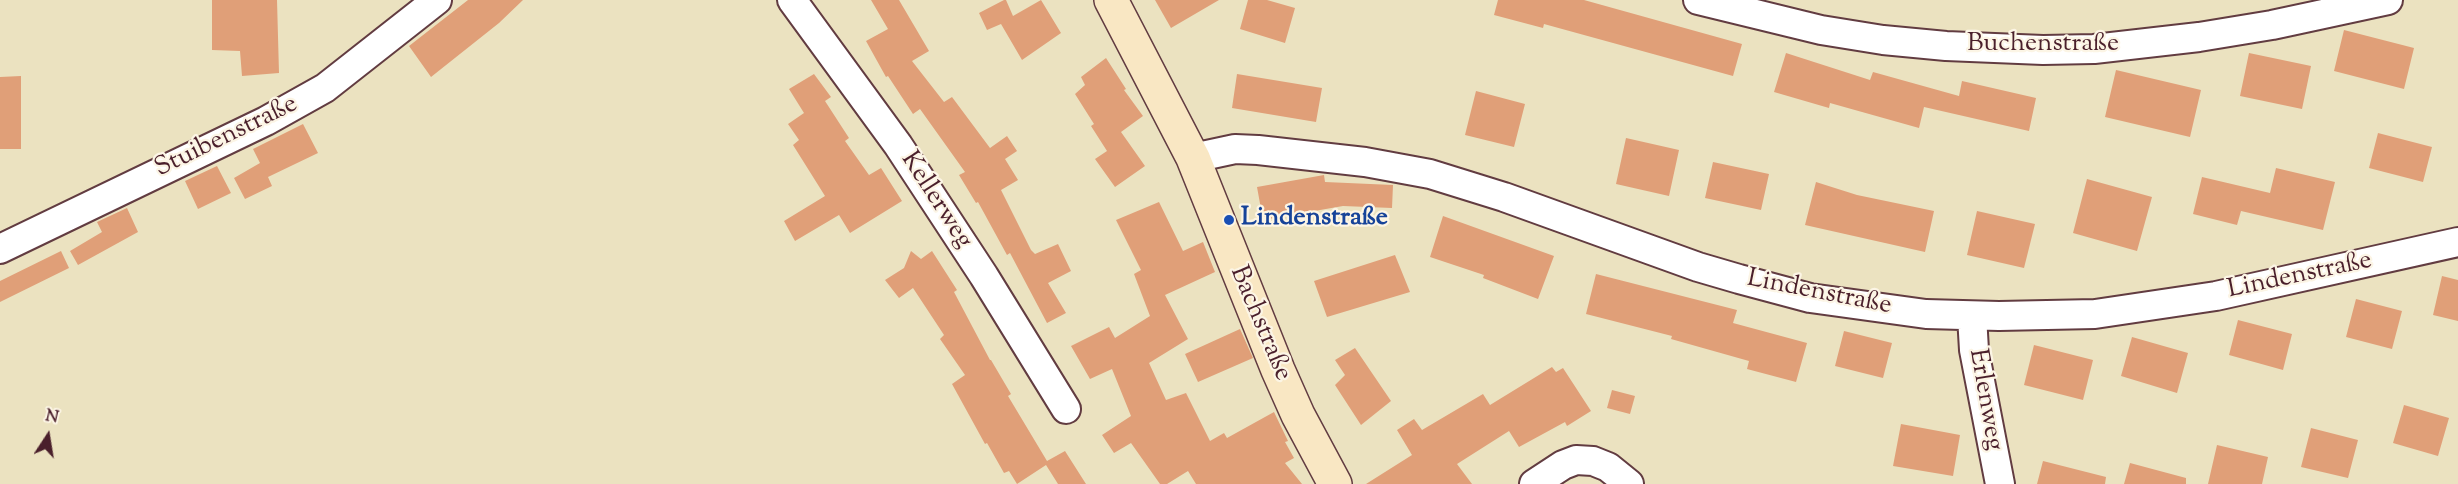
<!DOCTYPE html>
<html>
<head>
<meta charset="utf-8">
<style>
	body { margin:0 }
	#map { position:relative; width:2458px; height:484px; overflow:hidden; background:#ebe2c0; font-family:"Sorts Mill Goudy",serif }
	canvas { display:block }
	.north { position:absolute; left:18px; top:406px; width:60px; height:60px; -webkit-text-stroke:4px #fcf5e5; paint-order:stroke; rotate:12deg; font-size:16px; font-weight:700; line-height:24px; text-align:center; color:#4a1f2b }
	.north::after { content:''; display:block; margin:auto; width:21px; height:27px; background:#4a1f2b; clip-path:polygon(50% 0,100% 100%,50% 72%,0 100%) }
</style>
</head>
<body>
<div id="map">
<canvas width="2458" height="484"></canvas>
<div class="north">N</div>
</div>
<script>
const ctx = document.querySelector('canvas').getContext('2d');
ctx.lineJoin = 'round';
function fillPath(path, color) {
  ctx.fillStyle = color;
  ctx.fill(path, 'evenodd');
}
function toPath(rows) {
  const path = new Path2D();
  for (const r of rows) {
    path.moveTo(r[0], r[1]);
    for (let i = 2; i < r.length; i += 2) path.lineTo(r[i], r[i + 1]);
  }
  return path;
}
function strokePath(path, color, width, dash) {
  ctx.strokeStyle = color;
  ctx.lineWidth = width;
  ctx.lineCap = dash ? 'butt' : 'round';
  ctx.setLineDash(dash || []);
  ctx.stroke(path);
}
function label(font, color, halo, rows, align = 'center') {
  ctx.font = font + ' "Sorts Mill Goudy",serif';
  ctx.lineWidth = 4.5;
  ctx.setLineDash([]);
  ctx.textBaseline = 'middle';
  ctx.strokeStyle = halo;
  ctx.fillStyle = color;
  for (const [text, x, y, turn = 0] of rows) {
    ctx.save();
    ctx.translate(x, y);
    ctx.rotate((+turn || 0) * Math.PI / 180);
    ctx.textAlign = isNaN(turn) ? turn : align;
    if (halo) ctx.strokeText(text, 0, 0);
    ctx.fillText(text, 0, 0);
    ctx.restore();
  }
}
const building = toPath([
	[212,0,277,0,279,73,242,76,240,51,212,50],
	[468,0,523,0,499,23,431,77,409,46],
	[871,0,899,0,929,51,912,61,944,102,952,97,990,148,1007,136,1017,151,1005,159,1018,180,1001,190,1031,250,1035,254,1058,244,1071,271,1048,283,1066,313,1047,323,1010,253,1007,255,978,202,976,203,959,175,965,172,920,109,913,114,888,76,886,77,866,41,888,29],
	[1004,0,1006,0,1013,16,1041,0,1061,33,1022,60,1001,24,987,30,979,13],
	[1155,0,1219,0,1171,28],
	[1248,0,1267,0,1295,8,1285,43,1240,29],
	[1498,0,1584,0,1742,44,1733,76,1544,24,1543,28,1494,15],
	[2344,30,2414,48,2404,89,2334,71],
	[1786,53,1870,80,1873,72,1959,96,1962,81,2036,98,2029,131,1924,107,1919,128,1830,103,1829,108,1774,92],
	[2249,53,2311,66,2302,109,2240,96],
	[1106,58,1126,89,1124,90,1143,116,1121,132,1145,166,1115,187,1095,159,1107,151,1091,126,1094,124,1075,94,1085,85,1081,77],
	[2116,70,2201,90,2190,137,2105,117],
	[814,74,831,97,825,101,849,138,845,141,869,175,881,168,902,201,850,233,839,215,795,241,784,221,825,196,793,145,799,140,788,124,804,113,789,89],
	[1237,74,1322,88,1316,122,1232,108],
	[21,76,21,149,0,149,0,77],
	[1476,91,1525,104,1514,147,1465,135],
	[303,124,318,153,268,177,272,186,245,199,234,178,260,163,253,149],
	[2378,133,2432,147,2423,182,2369,168],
	[1626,138,1679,150,1669,196,1616,184],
	[1713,162,1769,174,1761,210,1705,198],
	[217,166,231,193,198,209,185,181],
	[2276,168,2335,182,2323,230,2241,211,2237,225,2193,214,2202,177,2270,193],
	[1324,175,1325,182,1393,185,1392,208,1343,206,1263,220,1257,187],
	[2087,179,2152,197,2137,251,2073,233],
	[1816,182,1857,195,1934,211,1925,252,1805,225],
	[1159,202,1183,251,1203,242,1215,272,1165,295,1188,339,1149,363,1166,400,1186,393,1210,441,1224,433,1227,438,1274,412,1288,441,1285,442,1294,458,1285,463,1302,484,1196,484,1188,471,1167,484,1160,484,1131,443,1114,453,1102,435,1131,416,1112,369,1090,379,1071,346,1109,327,1115,338,1150,316,1134,274,1141,270,1116,220],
	[127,208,138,232,78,265,70,251,102,232,97,222],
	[1977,211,2035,224,2024,268,1967,255],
	[1443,216,1554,256,1538,299,1483,278,1484,275,1430,257],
	[61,251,69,268,0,302,0,281],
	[911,251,921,259,932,251,957,290,954,292,990,360,991,360,1011,394,1008,396,1047,461,1065,451,1086,484,1058,484,1046,465,1017,484,1009,471,1004,473,987,443,985,444,952,384,965,375,940,339,944,335,913,288,899,298,885,280,904,268],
	[1395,255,1410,292,1327,317,1314,281],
	[1596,274,1737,310,1733,323,1807,343,1796,382,1747,369,1749,361,1671,339,1672,336,1586,314],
	[2442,276,2458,280,2458,321,2433,315],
	[2356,299,2402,311,2392,349,2346,337],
	[2238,320,2292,334,2283,370,2229,355],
	[1240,329,1253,358,1198,382,1185,354],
	[1844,331,1892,343,1883,378,1835,366],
	[2132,337,2188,353,2177,393,2121,376],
	[2034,345,2093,360,2083,400,2024,385],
	[1355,348,1391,401,1361,425,1335,385,1345,375,1335,360],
	[1552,367,1556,372,1563,368,1591,411,1567,426,1565,422,1519,447,1509,431,1457,464,1472,484,1366,484,1412,455,1397,430,1414,419,1422,430,1483,394,1490,405],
	[1612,390,1635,396,1630,414,1607,408],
	[2404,405,2449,418,2438,456,2393,443],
	[1901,424,1960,435,1953,476,1893,466],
	[2311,428,2358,440,2348,478,2301,467],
	[2217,445,2268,457,2262,484,2208,484],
	[2043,461,2106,477,2105,484,2037,484],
	[2130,463,2186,478,2186,484,2124,484]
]);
const street = toPath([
	[792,0,898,145,984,276,1066,409],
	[1698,0,1821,30,1883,40,1946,46,2043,50,2094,49,2199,37,2272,25,2388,0],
	[1193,158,1235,149,1258,150,1365,162,1430,174,1504,197,1698,267,1739,279,1810,298,1926,314,1999,316,2095,314,2216,296,2458,242],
	[0,249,266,121,325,88,437,0],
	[1972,316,1974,350,2000,484],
	[1534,484,1563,465,1576,460,1593,461,1608,467,1629,484]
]);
const secondary = toPath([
	[1111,0,1193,158,1278,370,1298,415,1335,484]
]);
const markers = [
	[1229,220,6,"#1a4fb4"]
];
const streetNames = [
	["Buchenstraße",2043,46],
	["Stuibenstraße",227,138,-26],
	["Kellerweg",935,201,57],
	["Lindenstraße",2300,277,-12],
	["Lindenstraße",1819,294,11],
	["Bachstraße",1259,324,67],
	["Erlenweg",1984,400,80]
];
const transitNames = [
	["Lindenstraße",1241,220]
];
fillPath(building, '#e09f78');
strokePath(street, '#623c41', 32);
strokePath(secondary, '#623c41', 36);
strokePath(street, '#fff', 28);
strokePath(secondary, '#f9e7c3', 33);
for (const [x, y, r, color] of markers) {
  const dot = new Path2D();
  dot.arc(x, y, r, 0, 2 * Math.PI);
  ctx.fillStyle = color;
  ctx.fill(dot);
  strokePath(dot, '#fcf5e5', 2);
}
label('26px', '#4a1f2b', '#fcf5e5', streetNames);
label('bold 26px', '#164399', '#fcf5e5', transitNames, 'left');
</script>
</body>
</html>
